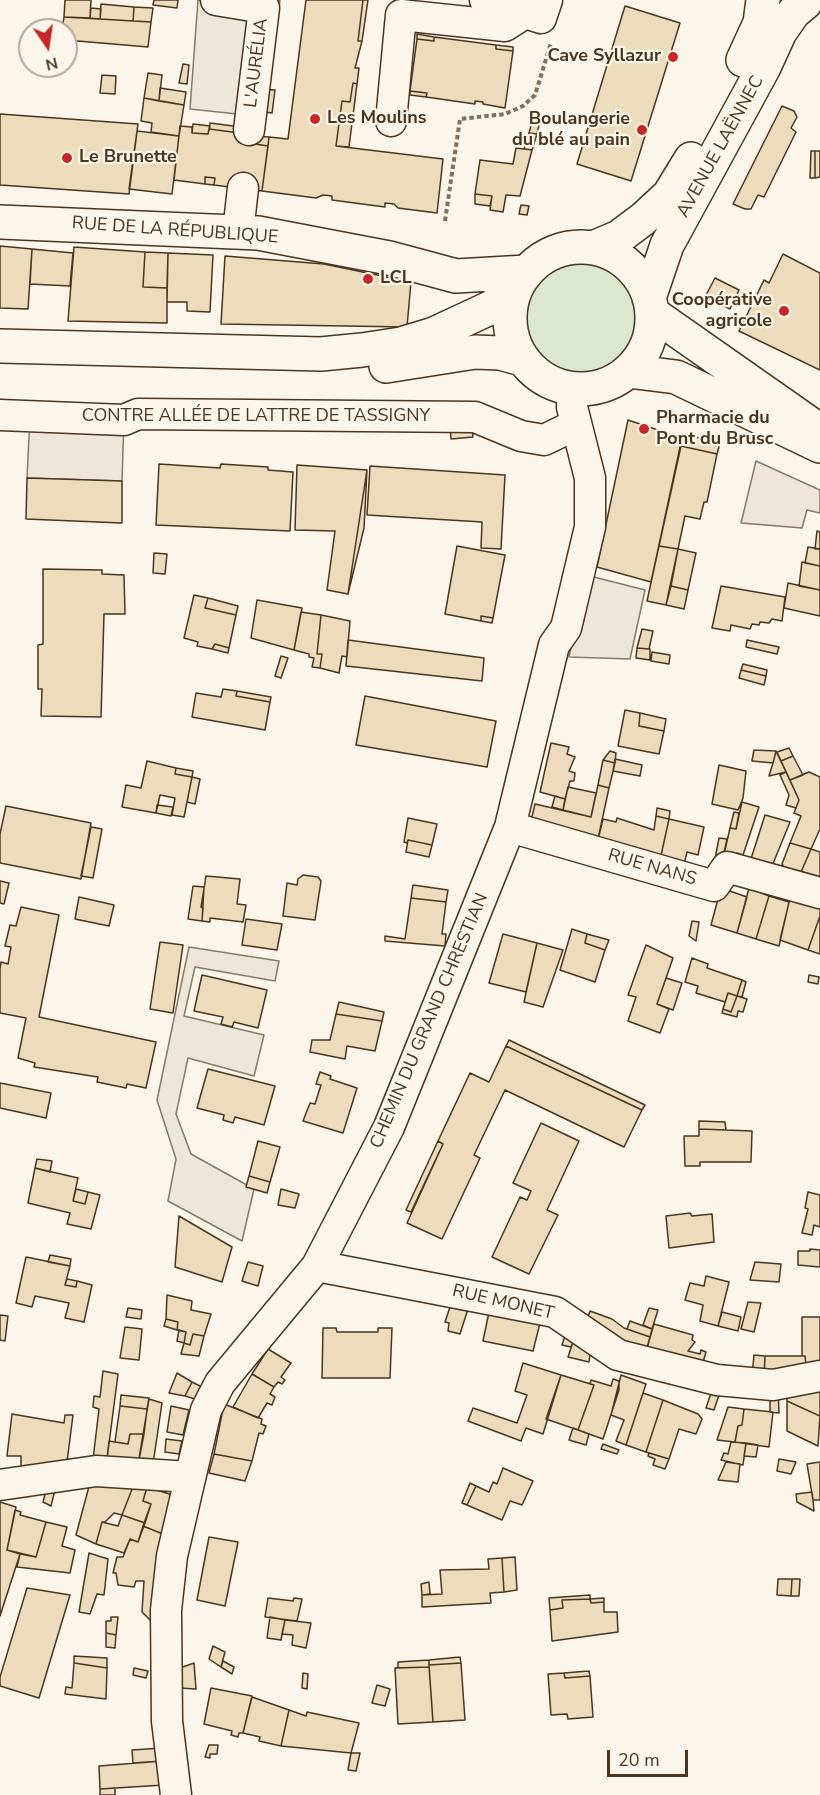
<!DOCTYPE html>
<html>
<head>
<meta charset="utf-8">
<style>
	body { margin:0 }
	#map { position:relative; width:820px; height:1795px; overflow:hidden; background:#fbf6e9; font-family:"Nunito Sans",sans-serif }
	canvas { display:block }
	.north { position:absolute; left:18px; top:18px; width:60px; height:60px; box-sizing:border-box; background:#fbf6e9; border:2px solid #b4a999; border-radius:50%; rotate:167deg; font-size:16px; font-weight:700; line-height:24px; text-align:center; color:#4a3520 }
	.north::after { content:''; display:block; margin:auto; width:21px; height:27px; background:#c62828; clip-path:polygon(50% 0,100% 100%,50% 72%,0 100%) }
	.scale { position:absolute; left:607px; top:1750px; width:81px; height:27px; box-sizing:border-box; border:3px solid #4a3520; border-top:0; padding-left:8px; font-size:18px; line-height:21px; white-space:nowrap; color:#4a3520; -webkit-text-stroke:4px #fbf6e9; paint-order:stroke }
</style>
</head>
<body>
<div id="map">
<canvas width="820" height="1795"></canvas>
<div class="north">N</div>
<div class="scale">20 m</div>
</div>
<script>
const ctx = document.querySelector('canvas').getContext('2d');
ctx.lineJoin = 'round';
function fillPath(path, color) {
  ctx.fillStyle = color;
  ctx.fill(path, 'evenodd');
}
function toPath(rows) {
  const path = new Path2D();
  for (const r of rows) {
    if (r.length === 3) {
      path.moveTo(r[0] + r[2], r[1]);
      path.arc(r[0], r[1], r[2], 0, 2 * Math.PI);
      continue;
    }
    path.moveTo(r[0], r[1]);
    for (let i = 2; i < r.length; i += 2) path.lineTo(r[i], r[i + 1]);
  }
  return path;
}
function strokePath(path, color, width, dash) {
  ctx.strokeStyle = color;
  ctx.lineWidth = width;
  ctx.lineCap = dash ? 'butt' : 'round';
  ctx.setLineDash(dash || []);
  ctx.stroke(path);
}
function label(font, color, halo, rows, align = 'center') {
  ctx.font = font + ' "Nunito Sans",sans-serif';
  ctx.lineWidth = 4.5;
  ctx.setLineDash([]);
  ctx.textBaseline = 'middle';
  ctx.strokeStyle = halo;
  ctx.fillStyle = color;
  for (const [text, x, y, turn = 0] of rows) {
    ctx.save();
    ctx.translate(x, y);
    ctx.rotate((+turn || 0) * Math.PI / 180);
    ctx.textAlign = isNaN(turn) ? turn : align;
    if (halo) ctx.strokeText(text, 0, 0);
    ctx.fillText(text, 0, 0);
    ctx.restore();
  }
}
const green = toPath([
	[581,319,71]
]);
const parking = toPath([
	[198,0,280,0,266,117,190,109,198,0],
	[30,416,124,420,122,481,27,478,30,416],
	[756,461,820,490,820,513,807,510,802,528,741,523,756,461],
	[586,575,645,590,630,659,569,657,586,575],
	[189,947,279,961,275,981,195,967,184,1016,264,1035,254,1076,188,1058,176,1114,191,1154,254,1189,242,1241,168,1201,176,1159,157,1100,189,947]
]);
const building = toPath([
	[65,0,91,0,90,18,64,17,65,0],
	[154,0,178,0,177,8,153,5,154,0],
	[306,0,363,0,358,41,362,41,355,68,359,68,357,84,353,83,350,102,342,101,336,146,443,159,437,213,398,208,394,204,385,203,385,207,332,200,332,196,323,195,316,198,262,191,269,137,288,139,306,0],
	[363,0,368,0,362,41,358,41,363,0],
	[101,4,134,7,133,21,100,19,101,4],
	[625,6,680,23,631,181,577,164,625,6],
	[134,7,153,8,151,22,133,21,134,7],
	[91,8,101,9,100,19,90,18,91,8],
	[64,17,151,22,148,47,66,40,66,30,62,30,64,17],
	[53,23,63,23,62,30,52,30,53,23],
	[417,34,434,37,434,41,417,39,417,34],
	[434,37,496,45,496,49,513,51,505,108,483,104,483,102,475,101,475,104,426,97,427,93,410,91,417,39,434,41,434,37],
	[496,45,513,47,513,51,496,49,496,45],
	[183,64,189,65,187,84,179,83,183,64],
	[148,73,162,75,159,101,144,98,148,73],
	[102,75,116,76,115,94,100,93,102,75],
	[353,83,357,84,349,147,336,146,342,101,350,102,353,83],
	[160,88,186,92,184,105,159,101,160,88],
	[262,89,275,90,272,113,259,111,262,89],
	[410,91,427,93,426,97,410,95,410,91],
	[144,98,184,105,179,136,151,132,152,123,141,121,144,98],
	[782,106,794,111,797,117,791,128,796,132,764,197,758,195,751,209,745,209,733,204,782,106],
	[0,114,138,124,129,194,0,185,0,114],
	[533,118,540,121,537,134,529,133,533,118],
	[210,123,241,127,240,133,209,129,210,123],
	[193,124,210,126,208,134,192,133,193,124],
	[180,126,192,127,192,133,208,134,209,129,240,133,256,141,255,144,268,146,262,191,214,185,215,178,205,177,205,184,174,180,180,126],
	[137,131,179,136,172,194,129,189,137,131],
	[529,133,537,134,532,150,524,149,529,133],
	[256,136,269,137,268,146,255,144,256,136],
	[516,148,532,150,520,196,506,195,503,212,490,210,492,196,475,194,480,160,513,164,516,148],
	[811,151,815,151,815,178,810,178,811,151],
	[815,151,820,151,820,177,815,178,815,151],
	[205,177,215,178,214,185,205,184,205,177],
	[475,194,492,196,490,206,475,204,475,194],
	[521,205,529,206,527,215,519,214,521,205],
	[0,246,32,249,28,309,0,308,0,246],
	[74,247,145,252,143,287,167,288,167,323,68,321,74,247],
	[32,249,73,253,70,286,30,284,32,249],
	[145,252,168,253,167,288,143,287,145,252],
	[168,253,213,255,210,312,187,311,187,302,167,302,168,253],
	[783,254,820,273,820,370,739,331,764,280,769,283,783,254],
	[225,256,324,264,411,282,407,327,221,324,225,256],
	[715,278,739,290,730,309,705,297,715,278],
	[628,420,682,438,651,582,597,567,628,420],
	[471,422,473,437,451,439,450,424,471,422],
	[683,434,720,443,717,454,681,446,683,434],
	[681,446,717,454,707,502,704,502,700,519,685,516,678,549,659,546,681,446],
	[159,464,220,468,221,464,268,467,268,470,293,472,290,531,156,525,159,464],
	[297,465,367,470,348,594,327,590,335,531,295,530,297,465],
	[370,466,505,475,501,549,481,548,482,522,367,515,370,466],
	[367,470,364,528,348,594,367,470],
	[27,478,122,481,122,523,26,519,27,478],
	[817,531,820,532,820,549,815,549,817,531],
	[457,546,505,555,493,618,481,616,481,621,445,614,457,546],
	[659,546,678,549,666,605,647,601,659,546],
	[808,547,820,549,820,566,805,563,808,547],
	[678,549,696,553,688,590,671,586,678,549],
	[154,553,167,554,165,574,153,573,154,553],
	[802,562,820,566,820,590,799,586,802,562],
	[43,569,102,570,102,574,124,575,125,614,104,614,101,717,41,716,42,689,38,689,38,645,43,644,43,569],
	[788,583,820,590,820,616,784,608,788,583],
	[671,586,688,590,684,609,666,605,671,586],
	[721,586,785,597,782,621,772,619,769,623,760,622,759,625,752,624,750,629,731,625,730,631,712,628,721,586],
	[194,595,208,598,205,608,236,615,229,648,215,644,212,649,197,646,198,642,184,638,194,595],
	[208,598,238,606,236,615,205,608,208,598],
	[257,600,302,608,294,650,251,638,257,600],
	[301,612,321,615,317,654,322,654,320,668,312,667,314,658,309,657,309,654,294,650,301,612],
	[321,615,350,621,347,657,342,656,339,673,320,668,322,654,317,654,321,615],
	[481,616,493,618,492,623,481,621,481,616],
	[642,629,653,631,649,649,637,648,642,629],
	[348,640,484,658,482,681,346,666,348,640],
	[747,640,779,647,777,654,746,647,747,640],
	[215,644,229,648,228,653,212,649,215,644],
	[637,648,650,649,650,660,636,658,637,648],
	[652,652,670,655,669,664,651,661,652,652],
	[281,656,288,658,281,678,275,676,281,656],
	[743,664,767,670,766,676,741,670,743,664],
	[741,670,766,676,764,685,739,678,741,670],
	[223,689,237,691,236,696,270,702,265,730,192,717,196,693,221,697,223,689],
	[237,691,271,697,270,702,236,696,237,691],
	[365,696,496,721,487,767,356,745,365,696],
	[625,710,640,713,639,726,664,731,659,754,618,746,625,710],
	[640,713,666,719,664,731,639,726,640,713],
	[551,743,569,747,567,754,575,757,569,771,575,773,574,781,570,781,565,799,540,792,551,743],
	[789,748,793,756,781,761,777,752,789,748],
	[754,750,776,751,773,763,752,761,754,750],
	[610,751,616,753,615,763,603,760,610,751],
	[776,751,786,772,769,776,773,763,776,751],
	[793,756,803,775,790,780,781,761,793,756],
	[615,759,642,765,640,776,613,771,615,759],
	[603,760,615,763,609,788,598,785,603,760],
	[147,761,176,768,175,774,192,777,184,817,172,815,175,798,160,795,156,813,122,807,126,785,141,788,147,761],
	[719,765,746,771,743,798,738,810,712,804,719,765],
	[176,768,193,771,192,777,175,774,176,768],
	[786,772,799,800,796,808,786,805,789,795,780,775,786,772],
	[809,772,820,777,820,829,811,849,790,843,801,816,794,813,799,800,790,780,809,772],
	[192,777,200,779,195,804,187,802,192,777],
	[598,785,609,788,596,848,530,825,535,804,591,817,598,785],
	[568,787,596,793,591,817,563,810,568,787],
	[555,796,565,799,563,810,552,807,555,796],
	[742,802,759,807,743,855,737,853,734,861,723,859,730,828,736,829,742,802],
	[157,805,173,807,171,816,156,813,157,805],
	[6,806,91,823,81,879,0,863,0,834,6,806],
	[657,808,670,811,669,819,656,816,657,808],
	[734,812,739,813,736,829,730,828,734,812],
	[765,815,790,822,770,871,749,865,765,815],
	[656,816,669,819,659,865,596,848,603,819,616,822,617,818,654,830,656,816],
	[408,818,437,824,432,845,408,840,407,843,404,842,408,818],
	[669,819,704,827,698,855,687,852,683,869,659,865,669,819],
	[91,827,102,829,93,878,81,876,91,827],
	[719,838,727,839,722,862,715,859,719,838],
	[408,840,432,845,429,857,406,852,408,840],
	[790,843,811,849,798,879,789,876,782,864,790,843],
	[811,849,820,852,820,885,798,879,811,849],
	[303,875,318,877,321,881,315,920,283,916,287,883,297,885,298,879,303,875],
	[206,876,240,879,237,904,246,905,243,922,210,918,210,922,202,921,203,908,201,907,206,876],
	[0,881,9,883,4,904,0,903,0,881],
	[413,885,448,890,446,902,411,898,413,885],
	[193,886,204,887,202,921,188,919,193,886],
	[721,888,747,897,737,933,711,925,721,888],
	[749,888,769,896,756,939,737,933,749,888],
	[791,894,820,905,820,916,808,950,780,940,791,894],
	[769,896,789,902,779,946,756,939,769,896],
	[79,897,114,905,109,926,75,919,79,897],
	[411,898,446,902,442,934,446,934,445,946,385,941,385,936,405,939,411,898],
	[21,907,59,915,39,1017,156,1042,146,1088,127,1084,126,1088,97,1082,98,1077,34,1067,35,1063,18,1058,26,1018,0,1013,0,969,1,962,8,964,11,947,5,946,10,925,16,926,21,907],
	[820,916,820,954,808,950,820,916],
	[246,919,282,924,277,950,242,945,246,919],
	[692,921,699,922,696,941,689,936,692,921],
	[572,929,587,934,585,943,605,950,595,982,560,970,572,929],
	[503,934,537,943,526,992,489,983,503,934],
	[587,934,609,940,605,950,585,943,587,934],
	[160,942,183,945,173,1013,150,1009,160,942],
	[537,943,563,950,543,1007,524,1002,537,943],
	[646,945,673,958,657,1004,669,1009,660,1033,628,1021,636,997,628,995,646,945],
	[692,958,708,964,707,968,742,980,737,996,728,993,725,1002,696,993,698,986,685,982,692,958],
	[202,975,267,990,258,1028,234,1022,232,1027,221,1024,223,1017,194,1011,202,975],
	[809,975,819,977,818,984,808,982,809,975],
	[666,978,682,983,673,1010,657,1004,666,978],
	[742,980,746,982,742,997,737,996,742,980],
	[728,993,737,996,731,1012,723,1009,728,993],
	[737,996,747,999,743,1012,738,1011,737,1017,722,1013,723,1009,731,1012,737,996],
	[339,1002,384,1012,382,1021,336,1014,339,1002],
	[336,1014,382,1021,375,1051,347,1046,345,1059,310,1052,312,1040,330,1040,336,1014],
	[509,1040,645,1105,642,1110,506,1046,509,1040],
	[506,1046,642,1110,624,1147,505,1090,474,1155,480,1158,442,1239,407,1223,443,1144,438,1141,470,1073,489,1082,506,1046],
	[208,1069,275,1086,264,1125,235,1117,233,1123,223,1120,224,1115,197,1108,208,1069],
	[320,1072,331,1076,330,1079,357,1088,343,1133,303,1121,310,1103,315,1104,321,1085,316,1084,320,1072],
	[0,1083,51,1093,46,1118,0,1108,0,1083],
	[699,1121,725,1122,726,1130,699,1129,699,1121],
	[541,1123,579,1141,547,1210,558,1215,529,1274,492,1257,520,1197,527,1200,531,1191,513,1183,541,1123],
	[699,1129,752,1131,751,1162,700,1162,700,1166,685,1166,684,1136,699,1136,699,1129],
	[258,1141,280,1147,270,1182,249,1176,258,1141],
	[438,1141,443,1144,411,1212,406,1210,438,1141],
	[37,1159,52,1161,50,1172,35,1168,37,1159],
	[35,1168,78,1178,73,1201,85,1204,88,1192,100,1195,91,1229,67,1224,70,1213,28,1203,35,1168],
	[249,1176,270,1182,267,1193,246,1187,249,1176],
	[76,1189,88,1192,85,1204,73,1201,76,1189],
	[281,1189,299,1194,295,1208,278,1205,281,1189],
	[808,1192,820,1195,820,1227,814,1225,812,1235,802,1233,808,1209,805,1208,808,1192],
	[690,1213,692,1216,712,1214,714,1242,669,1248,666,1216,690,1213],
	[179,1216,232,1247,222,1282,175,1267,179,1216],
	[810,1249,820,1250,820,1267,798,1265,798,1251,810,1251,810,1249],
	[50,1255,71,1259,70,1266,48,1262,50,1255],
	[26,1257,70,1266,65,1285,76,1287,77,1281,92,1285,84,1322,65,1318,69,1303,35,1296,32,1307,16,1303,26,1257],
	[248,1262,263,1266,258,1286,242,1281,248,1262],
	[755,1262,781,1264,779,1282,750,1280,755,1262],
	[706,1276,729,1282,718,1326,700,1321,703,1305,685,1300,690,1283,704,1286,706,1276],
	[67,1279,77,1281,76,1287,65,1285,67,1279],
	[167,1295,192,1301,191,1310,211,1314,204,1336,193,1334,190,1345,184,1343,186,1332,177,1330,178,1322,166,1319,167,1295],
	[748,1302,761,1303,754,1332,741,1329,748,1302],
	[450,1307,468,1309,460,1334,448,1331,449,1323,445,1322,450,1307],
	[128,1308,142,1310,141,1319,126,1317,128,1308],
	[649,1308,658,1310,652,1329,643,1325,649,1308],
	[590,1311,612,1319,624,1328,650,1337,645,1355,586,1323,590,1311],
	[489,1312,540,1323,533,1351,483,1341,489,1312],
	[722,1312,741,1317,738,1331,718,1326,722,1312],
	[0,1315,8,1316,5,1341,0,1340,0,1315],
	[802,1317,820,1317,820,1372,807,1375,805,1356,802,1356,802,1317],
	[166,1319,178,1322,177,1330,164,1326,166,1319],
	[630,1321,652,1329,650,1337,627,1329,630,1321],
	[654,1324,693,1335,692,1340,695,1342,688,1351,700,1354,701,1350,706,1352,701,1369,645,1355,654,1324],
	[125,1327,142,1329,139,1360,120,1358,125,1327],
	[323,1328,336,1328,337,1332,378,1332,378,1328,392,1328,390,1378,322,1378,323,1328],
	[567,1329,573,1342,571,1347,562,1345,567,1329],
	[179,1330,186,1332,184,1343,177,1341,179,1330],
	[193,1334,204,1336,199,1356,181,1354,184,1343,190,1345,193,1334],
	[573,1342,591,1348,589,1362,568,1357,573,1342],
	[268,1349,291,1363,281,1377,285,1380,282,1384,278,1382,274,1387,252,1374,268,1349],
	[754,1355,765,1356,764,1377,752,1376,754,1355],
	[765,1356,805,1356,807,1375,764,1377,765,1356],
	[523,1363,561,1375,543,1434,526,1428,521,1441,468,1421,473,1408,517,1423,527,1395,515,1391,523,1363],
	[103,1371,118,1374,106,1467,92,1468,99,1409,93,1407,94,1396,100,1397,103,1371],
	[177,1373,192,1382,185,1396,169,1393,177,1373],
	[252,1374,274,1387,270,1394,275,1397,272,1405,267,1403,258,1418,233,1407,252,1374],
	[561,1375,594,1385,578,1430,546,1419,561,1375],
	[621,1375,646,1384,626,1445,616,1441,624,1420,611,1415,621,1375],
	[613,1379,619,1381,619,1390,603,1439,578,1430,594,1385,590,1384,591,1380,611,1386,613,1379],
	[192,1382,202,1387,195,1399,185,1396,192,1382],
	[786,1388,820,1392,820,1416,787,1401,786,1388],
	[770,1389,778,1389,779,1413,770,1412,770,1389],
	[712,1390,720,1392,714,1410,706,1408,712,1390],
	[643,1393,663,1400,646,1452,626,1445,643,1393],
	[121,1395,149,1398,147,1409,120,1406,121,1395],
	[149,1399,162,1403,152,1471,137,1470,149,1399],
	[663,1400,698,1414,702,1419,696,1434,679,1429,669,1459,646,1452,663,1400],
	[787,1401,820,1416,818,1446,787,1431,787,1401],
	[224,1404,262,1419,261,1424,266,1426,263,1434,259,1433,252,1461,214,1454,224,1404],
	[120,1406,147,1409,144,1434,130,1434,128,1444,115,1442,120,1406],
	[171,1406,189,1410,183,1435,167,1432,171,1406],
	[728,1407,744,1409,742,1425,738,1426,735,1442,717,1440,728,1407],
	[744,1409,773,1412,769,1447,735,1442,738,1426,742,1425,744,1409],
	[12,1414,64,1423,65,1415,73,1415,66,1470,21,1478,21,1456,7,1456,12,1414],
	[573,1428,589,1434,586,1445,569,1440,573,1428],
	[130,1434,144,1434,137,1470,106,1467,109,1441,128,1444,130,1434],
	[166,1439,182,1441,179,1454,165,1452,166,1439],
	[731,1442,746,1443,743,1465,721,1460,724,1453,728,1454,731,1442],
	[746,1443,758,1445,756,1457,744,1456,746,1443],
	[603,1444,619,1450,617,1454,601,1449,603,1444],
	[649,1453,669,1459,665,1469,653,1465,655,1459,648,1456,649,1453],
	[214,1454,252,1461,245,1481,209,1473,214,1454],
	[779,1459,796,1462,791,1474,777,1471,779,1459],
	[726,1462,740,1464,738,1482,718,1480,726,1462],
	[820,1462,820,1500,813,1500,807,1464,820,1462],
	[503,1468,533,1481,522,1505,510,1501,502,1520,467,1505,476,1486,489,1492,493,1482,497,1484,503,1468],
	[91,1479,134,1484,122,1515,114,1513,105,1522,102,1522,96,1544,76,1535,91,1479],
	[470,1483,476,1486,467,1505,462,1503,470,1483],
	[134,1484,147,1487,143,1501,151,1504,145,1523,122,1515,134,1484],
	[56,1486,51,1506,43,1502,47,1487,56,1486],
	[147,1487,179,1497,168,1536,143,1526,151,1504,143,1501,147,1487],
	[812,1492,813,1500,814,1511,797,1502,796,1494,812,1492],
	[0,1502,16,1507,7,1550,20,1554,0,1616,0,1502],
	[15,1510,21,1512,20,1515,46,1522,36,1557,7,1550,15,1510],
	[122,1515,145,1523,138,1542,130,1539,124,1553,96,1544,102,1522,118,1526,122,1515],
	[46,1522,67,1527,62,1546,75,1550,70,1573,17,1567,20,1554,36,1557,46,1522],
	[143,1526,168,1536,155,1573,163,1574,151,1621,142,1612,144,1581,136,1581,134,1587,118,1585,116,1573,113,1573,117,1557,123,1557,130,1539,138,1542,143,1526],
	[209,1537,238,1542,225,1606,197,1600,209,1537],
	[89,1553,108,1559,104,1595,97,1594,90,1614,79,1612,89,1553],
	[515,1557,517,1590,504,1592,502,1558,515,1557],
	[502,1558,504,1592,490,1593,491,1603,422,1607,422,1595,442,1594,440,1570,489,1569,488,1559,502,1558],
	[778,1579,792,1579,791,1596,777,1595,778,1579],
	[792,1579,800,1579,799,1596,791,1596,792,1579],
	[429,1582,430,1594,422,1595,421,1584,429,1582],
	[27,1588,70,1595,39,1698,0,1686,0,1677,27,1588],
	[590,1595,590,1599,562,1600,563,1608,550,1610,549,1598,590,1595],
	[268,1598,293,1601,294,1598,302,1599,297,1621,265,1617,268,1598],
	[604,1598,604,1602,591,1603,590,1599,604,1598],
	[590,1599,591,1603,604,1602,604,1612,617,1612,618,1632,552,1641,550,1610,563,1608,562,1600,590,1599],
	[111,1617,118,1617,116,1635,106,1633,106,1621,111,1621,111,1617],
	[270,1617,285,1620,281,1640,267,1638,270,1617],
	[285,1620,311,1623,306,1648,292,1645,293,1635,282,1634,285,1620],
	[106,1633,116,1635,115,1648,106,1647,106,1633],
	[213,1646,225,1652,221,1667,209,1659,213,1646],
	[74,1656,107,1658,107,1668,74,1663,74,1656],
	[460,1657,461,1663,429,1665,429,1660,460,1657],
	[429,1660,429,1667,398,1668,398,1662,429,1660],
	[223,1661,234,1667,232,1674,221,1667,223,1661],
	[74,1663,107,1668,106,1699,65,1694,66,1687,72,1688,74,1663],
	[194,1663,196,1689,179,1688,177,1669,194,1663],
	[461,1663,465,1720,433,1722,429,1665,461,1663],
	[429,1667,433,1722,398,1724,395,1668,429,1667],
	[134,1668,148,1671,146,1678,133,1675,134,1668],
	[589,1671,590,1676,565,1678,564,1673,589,1671],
	[303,1673,308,1674,307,1689,302,1688,303,1673],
	[564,1673,565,1678,590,1676,593,1717,568,1719,567,1714,551,1715,548,1674,564,1673],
	[377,1685,390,1689,385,1706,372,1703,377,1685],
	[211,1688,252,1696,243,1733,239,1733,238,1737,231,1735,232,1731,204,1724,211,1688],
	[252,1697,289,1710,281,1746,259,1741,260,1737,243,1733,252,1697],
	[289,1710,306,1716,307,1712,359,1723,351,1753,281,1746,289,1710],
	[209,1745,218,1745,217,1754,210,1754,210,1758,205,1757,209,1745],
	[161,1748,162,1761,133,1763,132,1750,161,1748],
	[351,1753,360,1753,356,1771,348,1770,351,1753],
	[162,1761,164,1785,100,1789,99,1766,162,1761],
	[115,1788,115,1795,100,1795,100,1789,115,1788]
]);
const path = toPath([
	[445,221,460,119,505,114,523,106,535,95,551,43]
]);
const minor = toPath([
	[216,0,264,8,249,130],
	[485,0,541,18,547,0],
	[391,121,401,15,505,26,525,13],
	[238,232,243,188],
	[0,415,124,420,138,414,475,417,521,436,544,440,575,425],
	[510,827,714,886,727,867,820,893],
	[317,1266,555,1312,618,1355,717,1380,773,1385,820,1376],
	[0,1485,96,1471,190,1477],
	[176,1795,167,1721,166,1610,172,1556,206,1410,220,1383,317,1266,389,1127,510,827,554,645,566,628,590,527,590,478,572,407,572,389]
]);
const major = toPath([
	[743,60,760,23,763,0],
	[0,222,258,233,389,258,456,276,526,272],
	[581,318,71],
	[593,248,619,237,643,219,669,195,691,159],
	[649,298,667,245,764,67,780,32,794,12,805,3],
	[652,313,816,428],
	[0,346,321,354,362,350,401,344,434,334,492,307,516,287],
	[386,366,475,352,500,353,522,359],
	[628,371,676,377,820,446]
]);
const markers = [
	[673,57,6,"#c62828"],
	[315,119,6,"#c62828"],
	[642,130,6,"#c62828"],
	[67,158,6,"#c62828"],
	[368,279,6,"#c62828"],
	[784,311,6,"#c62828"],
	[644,429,6,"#c62828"]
];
const poiNames = [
	["Cave Syllazur",661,57,"right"],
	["Les Moulins",327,119],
	["Boulangerie",630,120,"right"],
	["du blé au pain",630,141,"right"],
	["Le Brunette",79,158],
	["LCL",380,279],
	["Coopérative",772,301,"right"],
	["agricole",772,322,"right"],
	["Pharmacie du",656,419],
	["Pont du Brusc",656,440]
];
const streetNames = [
	["L'AURÉLIA",257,63,-83],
	["AVENUE LAËNNEC",721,147,-61],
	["RUE DE LA RÉPUBLIQUE",175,231,4],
	["CONTRE ALLÉE DE LATTRE DE TASSIGNY",256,417],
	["RUE NANS",652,868,16],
	["CHEMIN DU GRAND CHRESTIAN",430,1021,-67],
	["RUE MONET",503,1303,13]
];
fillPath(green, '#dce7d0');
strokePath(green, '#887966', 1.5);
fillPath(parking, '#ede7d9');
strokePath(parking, '#887966', 1.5);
fillPath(building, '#ecdcbc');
strokePath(building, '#4a3520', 1.5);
strokePath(minor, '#4a3520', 33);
strokePath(major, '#4a3520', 36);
strokePath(path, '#7f6f5c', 4, [4.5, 3]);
strokePath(minor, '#fbf6e9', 30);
strokePath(major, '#fbf6e9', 33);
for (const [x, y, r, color] of markers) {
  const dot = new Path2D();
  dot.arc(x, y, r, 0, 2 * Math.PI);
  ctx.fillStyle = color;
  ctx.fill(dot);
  strokePath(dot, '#fbf6e9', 2);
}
label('bold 18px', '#4a3520', '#fbf6e9', poiNames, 'left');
label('18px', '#4a3520', '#fbf6e9', streetNames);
</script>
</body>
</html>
